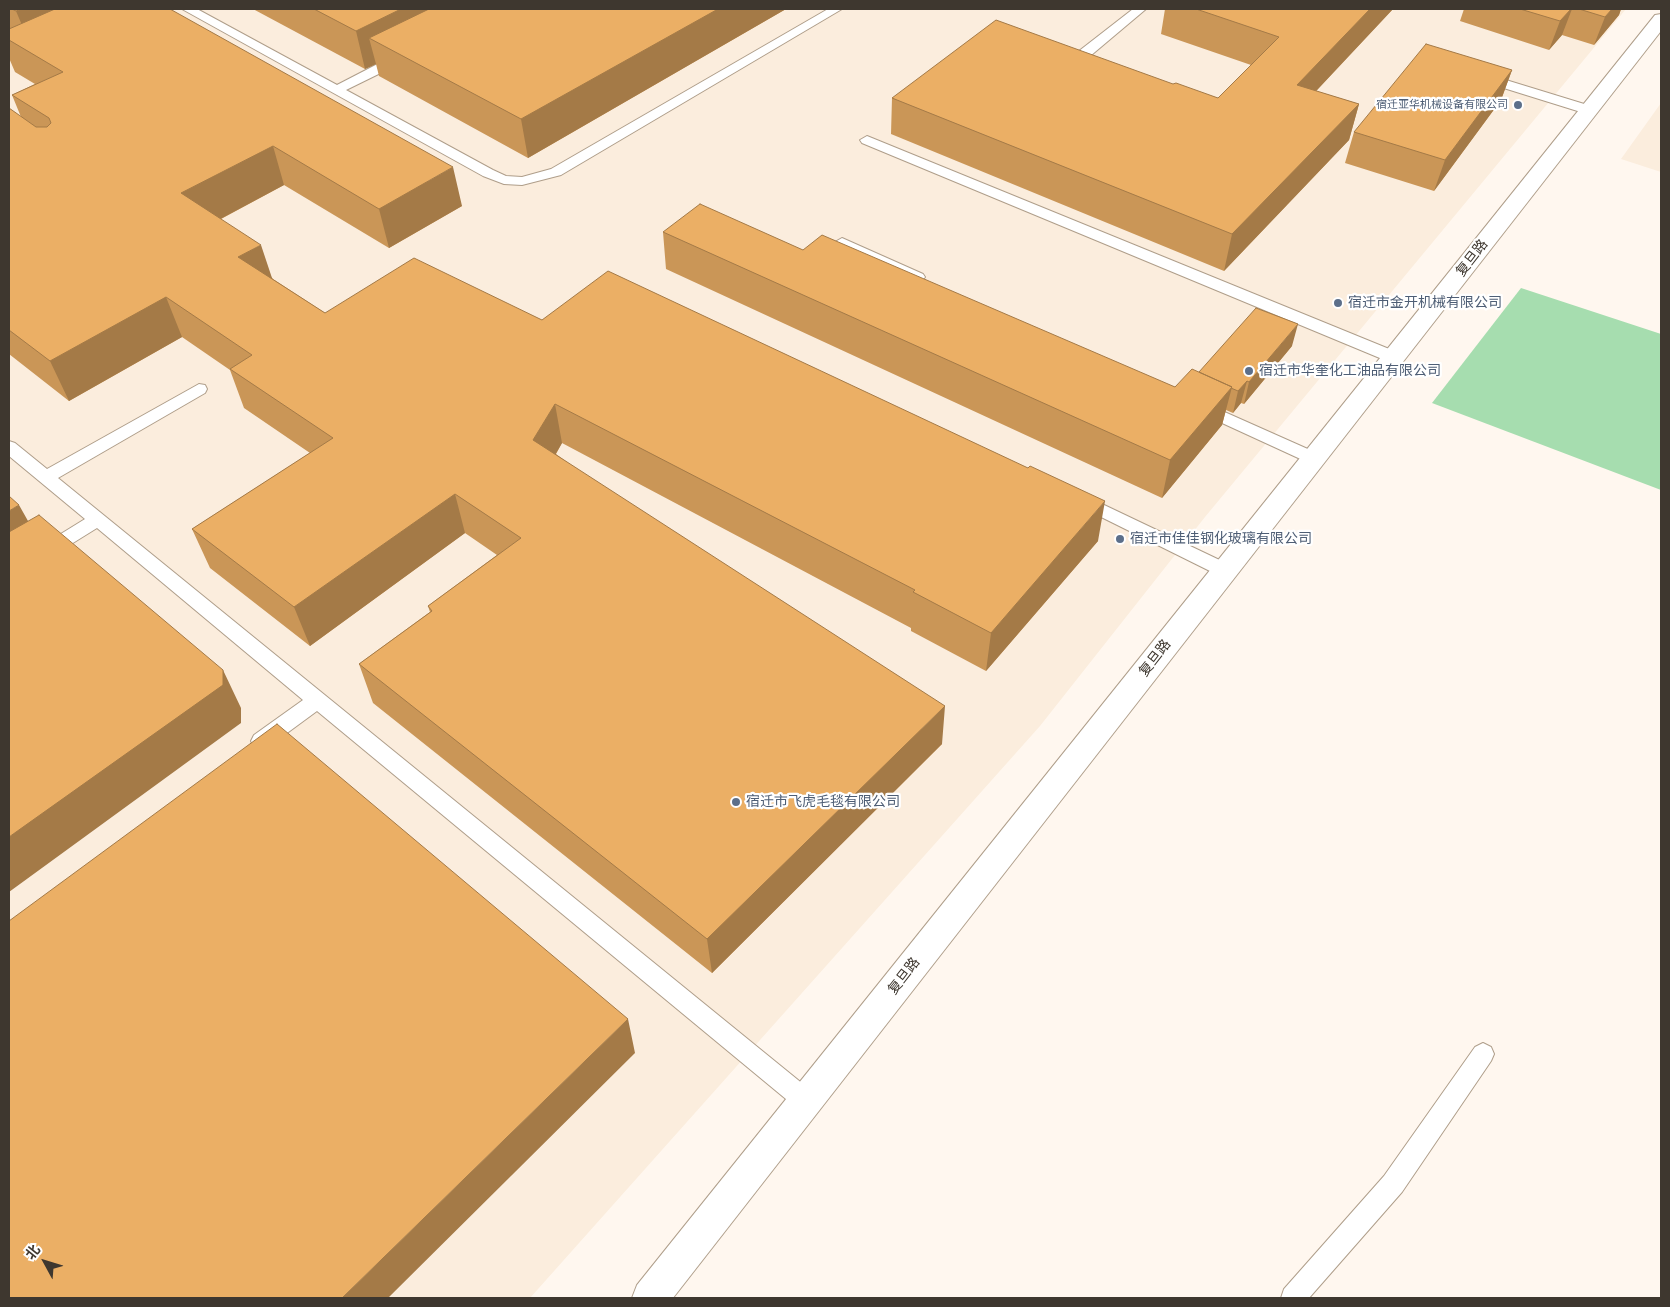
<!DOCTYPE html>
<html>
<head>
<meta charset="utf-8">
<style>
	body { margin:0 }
	#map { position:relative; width:1670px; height:1307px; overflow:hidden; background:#fff7ef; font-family:"Alegreya Sans","Noto Sans SC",sans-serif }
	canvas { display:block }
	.frame { position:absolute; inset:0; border:10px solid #3e372f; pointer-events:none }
	.north { position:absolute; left:20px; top:1237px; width:50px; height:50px; -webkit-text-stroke:4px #fff; paint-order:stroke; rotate:309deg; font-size:14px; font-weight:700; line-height:20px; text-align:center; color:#3e372f }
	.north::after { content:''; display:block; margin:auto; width:18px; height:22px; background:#3e372f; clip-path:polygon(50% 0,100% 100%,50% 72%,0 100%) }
</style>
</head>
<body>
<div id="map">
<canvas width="1670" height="1307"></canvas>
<div class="frame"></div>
<div class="north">北</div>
</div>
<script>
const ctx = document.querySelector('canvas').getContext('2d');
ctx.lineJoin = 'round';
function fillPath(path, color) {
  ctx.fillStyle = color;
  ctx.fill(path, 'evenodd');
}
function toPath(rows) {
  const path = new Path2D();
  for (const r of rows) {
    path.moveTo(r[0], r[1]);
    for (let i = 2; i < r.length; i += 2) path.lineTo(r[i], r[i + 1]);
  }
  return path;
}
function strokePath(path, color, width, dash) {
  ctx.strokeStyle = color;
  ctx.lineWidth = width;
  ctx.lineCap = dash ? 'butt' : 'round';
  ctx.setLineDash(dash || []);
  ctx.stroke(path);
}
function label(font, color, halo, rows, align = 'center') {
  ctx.font = font + ' "Alegreya Sans","Noto Sans SC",sans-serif';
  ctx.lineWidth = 4.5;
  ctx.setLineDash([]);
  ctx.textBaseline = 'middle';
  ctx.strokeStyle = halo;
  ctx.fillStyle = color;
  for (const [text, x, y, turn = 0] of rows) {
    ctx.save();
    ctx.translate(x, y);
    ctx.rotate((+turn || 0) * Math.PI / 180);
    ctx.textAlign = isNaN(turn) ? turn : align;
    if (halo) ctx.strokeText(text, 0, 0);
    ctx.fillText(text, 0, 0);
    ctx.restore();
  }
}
const built = toPath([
	[9,9,1626,9,1205,517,1040,726,530,1298,9,1298],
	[1661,103,1661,172,1621,159]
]);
const green = toPath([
	[1521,288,1661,334,1661,490,1432,403]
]);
const lane = toPath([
	[182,9,197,9,337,85,395,55,405,55,406,58,405,61,346,90,493,170,506,176,522,177,551,169,828,9,842,9,561,175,522,185,504,184,483,176,182,9],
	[1133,9,1146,9,1089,57,1079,57,1078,54,1079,51,1133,9],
	[1483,73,1594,107,1596,110,1594,113,1584,113,1478,80,1477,77,1478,74,1483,73],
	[867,136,1399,353,1401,357,1399,361,1387,361,862,143,860,140,867,136],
	[842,238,923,274,925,277,923,280,913,280,837,245,835,242,842,238],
	[199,384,205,385,207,389,205,393,58,478,814,1093,818,1101,814,1109,806,1112,798,1109,317,711,268,747,261,749,254,747,251,741,254,735,303,700,97,528,15,579,9,581,9,566,85,519,9,456,9,441,15,443,47,469,199,384],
	[1202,402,1319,454,1321,458,1319,462,1307,462,1196,411,1194,407,1196,403,1202,402],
	[1081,494,1230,565,1233,570,1230,575,1224,577,1218,575,1075,504,1072,500,1075,496,1081,494],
	[1483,1043,1491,1047,1494,1054,1491,1061,1402,1192,1309,1298,1281,1298,1284,1289,1384,1176,1475,1047,1483,1043]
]);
const secondary = toPath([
	[1661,14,1661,31,673,1298,632,1298,637,1285,1655,15,1661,14]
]);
const wall = toPath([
	[9,9,170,9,462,206,389,248,284,185,221,219,273,279,325,313,542,320,1098,541,986,671,911,631,911,628,562,443,556,454,942,744,712,973,373,703,359,664,430,612,428,606,497,555,465,533,310,646,210,568,192,529,310,453,244,408,230,370,182,337,69,401,9,354,9,108,21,117,12,95,35,84,15,72,9,58],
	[253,9,786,9,528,158,379,76,376,64,365,69],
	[1165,9,1393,9,1316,91,1359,104,1349,140,1224,271,891,134,892,98,1173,84,1218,98,1251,65,1161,34],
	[1464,9,1621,9,1619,15,1594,45,1562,35,1549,50,1460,21],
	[1512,70,1501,100,1434,191,1345,163,1354,132],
	[663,232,803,250,1175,387,1199,372,1292,346,1244,404,1241,403,1233,413,1226,410,1222,425,1162,498,666,269]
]);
const shadedWall = toPath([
	[22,9,121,9,32,49,16,11],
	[401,9,485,9,369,38,376,64,365,69,356,31],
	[718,9,786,9,528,158,521,119],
	[1370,9,1393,9,1288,121,1297,85],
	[1571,9,1572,9,1562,35,1549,50,1560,21],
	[1612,9,1621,9,1619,15,1594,45,1605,17],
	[1512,70,1501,100,1434,191,1445,160],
	[1359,104,1349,140,1224,271,1232,234],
	[273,146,284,185,196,232,181,193],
	[453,167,462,206,389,248,379,209],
	[261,245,274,284,238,257],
	[166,297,182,337,69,401,50,361],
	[1298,324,1292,346,1244,404,1249,382],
	[1247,381,1241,403,1233,413,1238,391],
	[1232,387,1222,425,1162,498,1170,460],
	[555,404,562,443,541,479,533,440],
	[455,494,465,533,310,646,294,607],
	[1105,501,1098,541,986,671,991,633],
	[19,505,41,544,9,564,9,511],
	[223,670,241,708,241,723,9,892,9,837],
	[945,706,942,744,712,973,707,939],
	[628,1019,635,1053,388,1298,342,1298]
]);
const building = toPath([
	[12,9,22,9,16,11,12,9],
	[55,9,170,9,453,167,379,209,273,146,181,193,261,245,238,257,325,313,414,258,542,320,608,271,1028,468,1030,466,1105,501,991,633,913,592,915,590,555,404,533,440,945,706,707,939,359,664,432,611,428,606,521,538,455,494,294,607,192,529,333,438,230,369,252,355,166,297,50,361,9,330,9,108,36,127,47,127,51,123,49,118,12,95,63,72,9,40,9,29,55,9],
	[314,9,401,9,356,31,314,9],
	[429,9,718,9,521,119,369,38,429,9],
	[1196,9,1370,9,1297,85,1359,104,1232,234,892,98,996,20,1173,84,1176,83,1218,98,1279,37,1196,9],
	[1520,9,1571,9,1560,21,1520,9],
	[1579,9,1612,9,1605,17,1579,9],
	[1426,44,1512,70,1445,160,1354,132,1426,44],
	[700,204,803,250,822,235,1175,387,1192,369,1232,387,1170,460,663,232,700,204],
	[1256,308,1298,324,1249,382,1247,381,1238,391,1231,388,1232,387,1199,372,1256,308],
	[9,496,19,505,9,511,9,496],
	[39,515,223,670,223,685,9,837,9,532,39,515],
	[277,724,628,1019,342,1298,9,1298,9,921,277,724]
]);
const markers = [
	[1518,105,5,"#5c6f8a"],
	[1338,303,5,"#5c6f8a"],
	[1249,371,5,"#5c6f8a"],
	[1120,539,5,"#5c6f8a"],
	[736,802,5,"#5c6f8a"]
];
const farServicenames = [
	["宿迁亚华机械设备有限公司",1508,105]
];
const streetNames = [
	["复旦路",1472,258,-52],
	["复旦路",1155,658,-52],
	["复旦路",904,976,-52]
];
const serviceNames = [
	["宿迁市金开机械有限公司",1348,303],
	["宿迁市华奎化工油品有限公司",1259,371],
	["宿迁市佳佳钢化玻璃有限公司",1130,539],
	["宿迁市飞虎毛毯有限公司",746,802]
];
fillPath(built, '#fbeddd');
fillPath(green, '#a6ddaf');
strokePath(lane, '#af9e8a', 2);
strokePath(secondary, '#af9e8a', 2);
fillPath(lane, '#fff');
fillPath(secondary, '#fff');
fillPath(wall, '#ca9657');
fillPath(shadedWall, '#a47a47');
fillPath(building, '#ebaf65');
strokePath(building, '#a47a47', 1);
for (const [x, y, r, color] of markers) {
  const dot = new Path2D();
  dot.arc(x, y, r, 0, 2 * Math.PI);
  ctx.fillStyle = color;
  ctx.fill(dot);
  strokePath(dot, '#fff', 2);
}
label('11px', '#4e5e75', '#fff', farServicenames, 'right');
label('14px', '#3e372f', '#fff', streetNames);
label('14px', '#4e5e75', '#fff', serviceNames, 'left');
</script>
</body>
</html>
